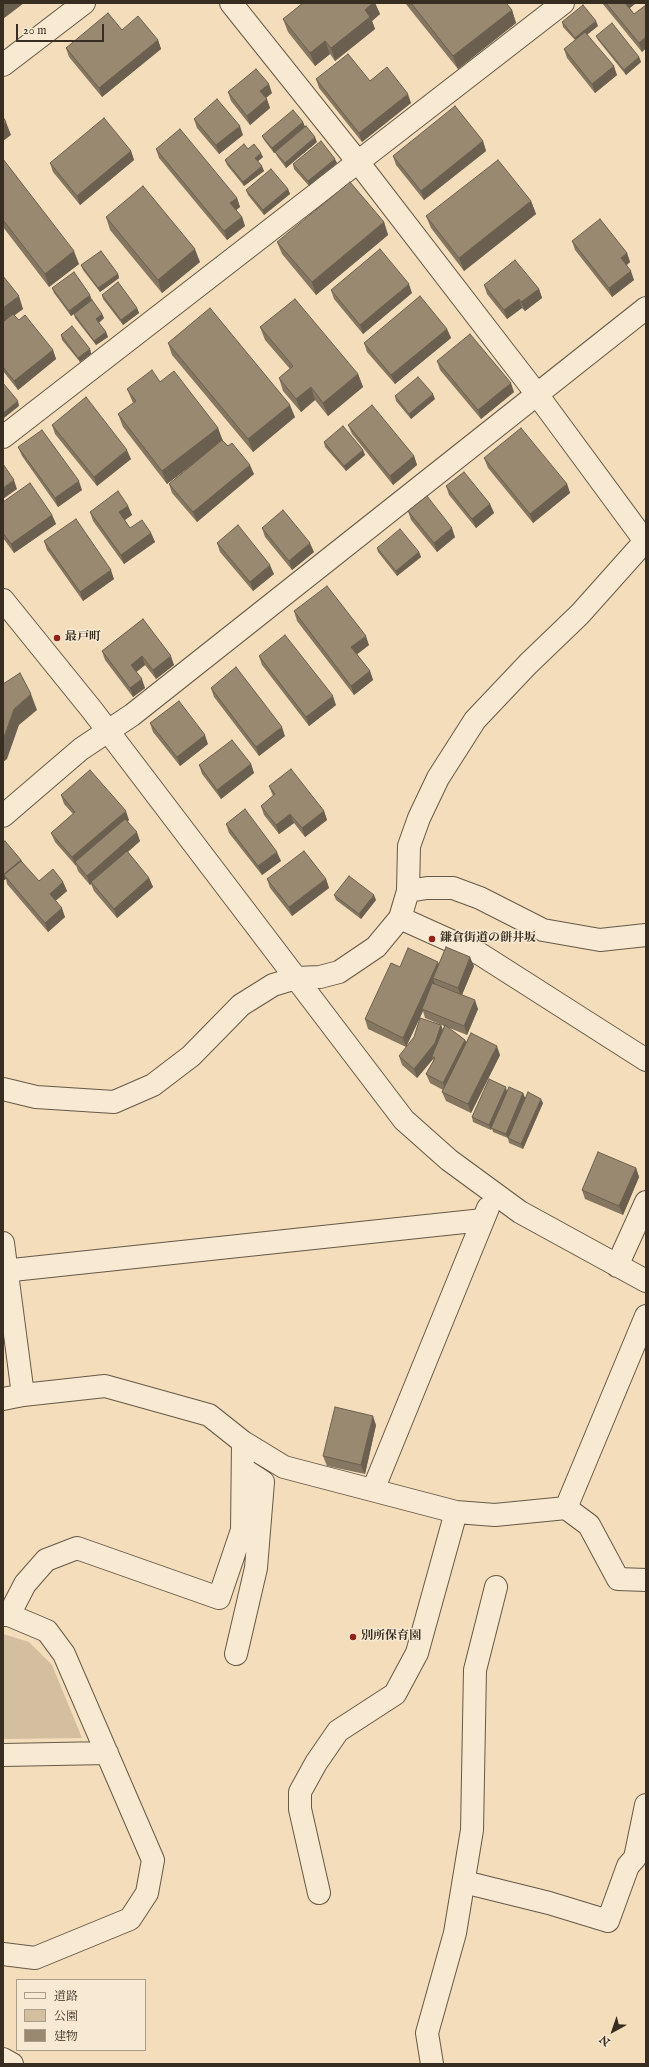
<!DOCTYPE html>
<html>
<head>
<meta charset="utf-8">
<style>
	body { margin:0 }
	#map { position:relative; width:649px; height:2067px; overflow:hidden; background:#f3ddba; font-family:"IM FELL English","Noto Serif JP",serif }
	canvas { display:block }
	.frame { position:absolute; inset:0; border:4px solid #372d21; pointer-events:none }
	.legend { position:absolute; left:16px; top:1979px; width:130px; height:72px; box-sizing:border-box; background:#f7e9d2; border:1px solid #aa9e8b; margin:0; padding:5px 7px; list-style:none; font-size:12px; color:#372d21 }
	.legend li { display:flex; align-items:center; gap:8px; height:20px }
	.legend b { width:20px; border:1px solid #aa9e8b }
	.north { position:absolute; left:593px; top:2011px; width:40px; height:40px; -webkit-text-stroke:3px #f7e9d2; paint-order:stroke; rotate:220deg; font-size:11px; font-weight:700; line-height:16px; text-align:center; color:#372d21 }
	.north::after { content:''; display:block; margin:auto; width:14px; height:18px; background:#372d21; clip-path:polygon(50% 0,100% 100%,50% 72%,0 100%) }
	.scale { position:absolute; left:16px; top:24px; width:88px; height:18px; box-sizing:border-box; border:2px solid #372d21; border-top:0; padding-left:5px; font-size:12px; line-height:14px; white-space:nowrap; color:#372d21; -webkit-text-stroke:3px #f7e9d2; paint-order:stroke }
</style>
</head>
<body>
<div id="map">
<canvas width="649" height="2067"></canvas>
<div class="frame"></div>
<ul class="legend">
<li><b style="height:5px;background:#f7e9d2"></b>道路</li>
<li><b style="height:11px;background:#d3bfa0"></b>公園</li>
<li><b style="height:11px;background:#998971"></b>建物</li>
</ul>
<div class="north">N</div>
<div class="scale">20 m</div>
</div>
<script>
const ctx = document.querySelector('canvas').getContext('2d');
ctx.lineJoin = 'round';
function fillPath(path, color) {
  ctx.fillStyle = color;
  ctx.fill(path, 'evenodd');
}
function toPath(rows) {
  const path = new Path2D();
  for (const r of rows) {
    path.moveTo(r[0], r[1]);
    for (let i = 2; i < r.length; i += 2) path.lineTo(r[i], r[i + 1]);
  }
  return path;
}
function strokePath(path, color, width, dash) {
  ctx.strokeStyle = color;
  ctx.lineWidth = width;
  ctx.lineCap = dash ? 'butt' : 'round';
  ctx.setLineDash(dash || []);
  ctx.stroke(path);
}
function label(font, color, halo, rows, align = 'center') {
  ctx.font = font + ' "IM FELL English","Noto Serif JP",serif';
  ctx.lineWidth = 3;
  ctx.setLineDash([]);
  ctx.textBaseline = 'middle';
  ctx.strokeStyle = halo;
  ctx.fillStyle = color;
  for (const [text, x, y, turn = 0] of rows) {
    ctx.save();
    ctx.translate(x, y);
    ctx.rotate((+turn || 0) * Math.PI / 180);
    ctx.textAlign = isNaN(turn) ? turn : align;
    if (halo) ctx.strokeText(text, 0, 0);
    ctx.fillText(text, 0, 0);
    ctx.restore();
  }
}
const green = toPath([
	[3,1634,29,1642,52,1665,82,1738,3,1739]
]);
const minor = toPath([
	[231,3,358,162,536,393,645,541],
	[3,65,84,3],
	[3,437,563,3],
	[3,600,92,710,404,1120,449,1160,520,1212,646,1281],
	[3,816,81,749,132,715,646,308],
	[408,891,427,888,453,888,480,898,543,930,600,940,646,935],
	[400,918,480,954,646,1060],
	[3,1089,36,1097,114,1102,153,1085,191,1056,241,1005,273,985,296,978,320,977,339,972,376,947,400,918,408,891,409,846,419,818,438,778,475,720,528,664,580,614,646,540],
	[3,1243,23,1395],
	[617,1266,646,1202],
	[3,1271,483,1220],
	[3,1399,23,1395,105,1386,209,1415,243,1442,284,1467,456,1512,495,1515,566,1508,589,1525,618,1579,646,1580],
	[373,1490,488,1208],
	[566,1508,646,1316],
	[3,1615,9,1615,47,1631,64,1654,153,1860,147,1893,130,1919,35,1958,3,1954],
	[9,1615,25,1584,46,1560,77,1548,219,1598,242,1530,243,1442],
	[236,1654,256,1568,263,1482,243,1469],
	[3,1755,107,1753],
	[464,1882,549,1903,608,1921,628,1866,635,1858,646,1805],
	[319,1893,300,1809,300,1792,316,1763,338,1731,395,1694,417,1653,456,1512],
	[3,2059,12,2064],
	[432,2064,427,2033,455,1933,472,1830,475,1670,496,1587]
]);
const wall = toPath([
	[303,3,375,3,380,14,372,21,375,29,335,61,330,54,315,66,288,32,283,19],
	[405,3,506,3,512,10,516,23,458,69],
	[602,3,636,3,630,8,634,14,646,5,646,48,642,52],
	[562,22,598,26,587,34,617,75,595,93,567,58,564,49,575,40,563,27],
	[122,30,158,40,161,49,102,97,69,57,66,48],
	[596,36,639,57,641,62,626,75,598,40],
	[316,79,411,103,362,142,319,88],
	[228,92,272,93,266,98,270,108,250,125,231,101],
	[194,119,243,135,219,154,197,128],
	[303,122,305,127,274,153,264,140,262,136],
	[483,141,486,151,424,200,396,165,393,156],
	[317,142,286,168,277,156,275,152],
	[156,149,237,198,240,207,236,210,242,217,245,226,227,240,159,158],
	[248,149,263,157,258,161,264,171,244,186,227,165,225,160],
	[131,151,134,160,80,205,53,172,50,163],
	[3,159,79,264,49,287,3,227],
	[337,163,309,186,294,169,293,164],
	[288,189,290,194,264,215,248,195,246,190],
	[531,201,536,214,464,271,431,228,426,216],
	[106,217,200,262,162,293,110,230],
	[384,222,388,235,316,295,282,254,277,242],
	[572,241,627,253,630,262,626,266,634,280,612,297,575,250],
	[81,265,118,274,119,278,100,292,83,270],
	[3,276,23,309,14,315,19,320,53,350,56,359,18,390,3,371],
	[484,285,539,289,542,298,525,311,522,308,507,319,487,294],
	[52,288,92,300,102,314,104,318,99,323,106,332,108,337,96,345,75,318,74,314,71,316,54,293],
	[331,290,412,293,363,334,334,299],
	[102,295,137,308,139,313,123,325,103,299],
	[260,327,358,374,363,387,328,416,315,400,301,412,283,391,279,378,290,369,265,340],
	[447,329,451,338,395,384,367,352,364,343],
	[61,335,90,349,91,354,80,362,62,340],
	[168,343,295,417,253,452,172,355],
	[437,361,514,392,481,419,440,370],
	[160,382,218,428,222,440,254,474,197,522,172,493,169,484,204,455,167,484,123,427,118,414,133,403,127,389],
	[395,396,435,399,411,419,396,401],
	[52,425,131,459,97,486,55,434],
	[348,425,414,456,417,465,393,485,352,434],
	[324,442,363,450,365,455,346,471,325,447],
	[18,447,82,490,58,507,22,456],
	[484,458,567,484,570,493,533,523,488,468],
	[446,486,490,504,494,513,476,528,449,495],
	[3,502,52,515,56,524,14,553,3,538],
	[128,506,132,515,125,520,130,528,151,533,155,542,124,564,93,521,90,512],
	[408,511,455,537,437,552,411,520],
	[262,528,314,552,292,570,265,537],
	[44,541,114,579,83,601,47,550],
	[217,543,274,574,253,591,220,552],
	[377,548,419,552,421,557,397,576,378,552],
	[294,611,369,645,357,654,370,671,373,680,354,695,297,621],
	[143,619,174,665,156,679,145,665,136,672,145,688,133,697,105,660,102,651],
	[259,656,336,705,309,726,262,665],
	[211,688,285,736,259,756,214,697],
	[150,723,208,744,180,766,153,732],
	[251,764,254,773,221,799,202,774,199,765],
	[269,786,324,811,327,820,305,837,294,823,279,834,264,815,261,806,273,796],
	[61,795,129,820,128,821,140,841,128,852,149,878,153,887,117,918,94,891,91,884,90,885,78,871,76,865,76,866,55,842,51,833,73,814,64,804],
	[226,824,281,861,262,875,229,833],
	[3,842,21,861,39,881,63,882,67,891,55,901,65,917,48,932,7,884,6,879,4,880,3,880],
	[267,879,326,879,329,888,292,916,270,888],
	[334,895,376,900,361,919,336,900],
	[439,964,474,966,462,995,478,1009,467,1035,447,1027,465,1040,466,1042,500,1055,471,1113,446,1101,442,1092,443,1090,430,1083,426,1074,434,1061,433,1059,417,1078,402,1065,399,1056,441,1025,443,1030,444,1026,425,1018,423,1011,406,1047,368,1029,365,1019,400,967],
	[507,1091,523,1093,525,1098,543,1103,523,1149,509,1143,508,1138,493,1132,492,1128,491,1130,473,1122,472,1117],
	[636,1168,639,1177,623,1215,585,1199,582,1190],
	[376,1425,365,1474,327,1466,323,1456]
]);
const shadedWall = toPath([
	[3,3,24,3,3,19],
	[373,3,375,3,380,14,372,21,375,29,335,61,331,48,365,10],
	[624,3,636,3,627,10],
	[512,10,516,23,458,69,453,56],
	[596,21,598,26,577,43,575,38],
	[646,37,646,48,642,52,639,43],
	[158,40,161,49,102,97,99,88],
	[325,41,330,54,315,66,310,53],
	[639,57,641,62,626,75,624,70],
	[614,66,617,75,595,93,592,84],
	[269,84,272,93,263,100,260,91],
	[408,94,411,103,362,142,359,133],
	[267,99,270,108,250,125,247,116],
	[6,122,11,135,3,141,3,124],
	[303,122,305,127,274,153,272,148],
	[240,126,243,135,219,154,216,145],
	[315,137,317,142,286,168,285,163],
	[483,141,486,151,424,200,421,191],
	[131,151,134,160,80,205,77,196],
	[261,153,263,157,257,162,255,158],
	[335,159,337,163,309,186,308,181],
	[262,166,264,171,244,186,243,182],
	[288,189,290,194,264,215,263,210],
	[237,198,240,207,234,212,230,203],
	[531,201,536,214,464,271,459,258],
	[242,217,245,226,227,240,224,231],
	[384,222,388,235,316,295,312,282],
	[195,249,200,262,162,293,158,280],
	[74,251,79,264,49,287,45,274],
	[627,253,630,262,624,267,621,258],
	[631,271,634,280,612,297,609,288],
	[118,274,119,278,100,292,98,288],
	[409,284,412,293,363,334,360,325],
	[539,289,542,298,525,311,521,302],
	[90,295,92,300,71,316,69,311],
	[19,296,23,309,3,324,3,308],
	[519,299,522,308,507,319,504,310],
	[137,308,139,313,123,325,121,320],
	[102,314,104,318,97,324,96,319],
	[447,329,451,338,395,384,391,375],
	[106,332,108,337,96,345,94,341],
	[90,349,91,354,80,362,78,358],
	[53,350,56,359,18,390,14,381],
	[358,374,363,387,328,416,323,403],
	[511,383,514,392,481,419,478,410],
	[311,387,315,400,301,412,296,399],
	[433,394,435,399,411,419,409,414],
	[18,401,19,406,4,418,3,413],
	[290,405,295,417,253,452,248,439],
	[218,428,223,441,167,484,162,471],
	[127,450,131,459,97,486,94,477],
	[363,450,365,455,346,471,344,466],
	[414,456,417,465,393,485,390,476],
	[250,465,254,474,197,522,193,512],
	[14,480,17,489,3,499,3,488],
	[79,481,82,490,58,507,55,498],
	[567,484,570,493,533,523,530,514],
	[490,504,494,513,476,528,472,519],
	[128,506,132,515,123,521,119,512],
	[52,515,56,524,14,553,11,544],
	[452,528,455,537,437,552,434,543],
	[151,533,155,542,124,564,121,555],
	[310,543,314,552,292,570,289,561],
	[419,552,421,557,397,576,396,571],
	[270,565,274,574,253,591,250,582],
	[111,570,114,579,83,601,80,592],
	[366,636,369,645,355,656,351,647],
	[142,656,145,665,134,674,131,665],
	[171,656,174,665,156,679,153,670],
	[370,671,373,680,354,695,351,686],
	[142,679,145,688,133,697,130,688],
	[31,694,37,710,19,725,7,759,3,762,3,740,14,709],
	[333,696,336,705,309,726,306,717],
	[282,727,285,736,259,756,256,747],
	[205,735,208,744,180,766,177,757],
	[251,764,254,773,221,799,217,790],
	[126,811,129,820,77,864,75,862,76,865,76,866,72,857],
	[324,811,327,820,305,837,302,828],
	[290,814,294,823,279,834,276,825],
	[137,832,140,841,92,883,91,882,91,884,90,885,87,876],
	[277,852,281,861,262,875,258,866],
	[21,860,23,864,4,875,6,879,4,880,3,875],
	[149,878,153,887,117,918,114,909],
	[326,879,329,888,292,916,289,907],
	[63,882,67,891,53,903,50,894],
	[374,895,376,900,361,919,359,914],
	[62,908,65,917,48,932,45,923],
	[470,957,474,966,461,997,458,988],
	[438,962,442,971,433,978,435,985,422,1009,423,1011,406,1047,403,1038],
	[475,1000,478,1009,467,1035,464,1026],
	[441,1025,444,1034,432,1056,433,1059,417,1078,414,1069],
	[465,1040,469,1049,446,1092,443,1083],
	[497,1046,500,1055,471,1113,468,1104],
	[506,1087,507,1092,491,1130,489,1125],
	[523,1093,525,1098,508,1139,506,1134],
	[541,1099,543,1103,523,1149,521,1144],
	[636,1168,639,1177,623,1215,619,1206],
	[373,1416,376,1425,365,1474,361,1465]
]);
const building = toPath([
	[303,3,373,3,365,10,370,17,331,48,325,41,310,53,283,19,303,3],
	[411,3,506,3,512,10,453,56,411,3],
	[606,3,625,3,634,14,646,5,646,37,639,43,606,3],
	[583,5,596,21,575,38,562,22,583,5],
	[108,13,122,30,138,16,158,40,99,88,66,48,108,13],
	[612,23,639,57,624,70,596,36,612,23],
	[585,32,614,66,592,84,564,49,585,32],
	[348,54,370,81,387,67,408,94,359,133,316,79,348,54],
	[256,69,269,84,260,91,267,99,247,116,228,92,256,69],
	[217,99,240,126,216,145,194,119,217,99],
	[455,106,483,141,421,191,393,156,455,106],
	[293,110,303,122,272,148,262,136,293,110],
	[3,117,6,122,3,124,3,117],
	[104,118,131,151,77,196,50,163,104,118],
	[306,126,315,137,285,163,275,152,306,126],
	[180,129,237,198,230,203,242,217,224,231,156,149,180,129],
	[321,141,335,159,308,181,293,164,321,141],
	[244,144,248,149,254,144,261,153,255,158,262,166,243,182,225,160,244,144],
	[3,159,74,251,45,274,3,220,3,159],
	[498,160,531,201,459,258,426,216,498,160],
	[271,169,288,189,263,210,246,190,271,169],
	[350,182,384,222,312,282,277,242,350,182],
	[143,186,195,249,158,280,106,217,143,186],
	[600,219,627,253,621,258,631,271,609,288,572,241,600,219],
	[380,249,409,284,360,325,331,290,380,249],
	[101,251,118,274,98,288,81,265,101,251],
	[515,260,539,289,521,302,519,299,504,310,484,285,515,260],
	[74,272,90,295,69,311,52,288,74,272],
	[3,276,19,296,3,308,3,276],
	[118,282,137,308,121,320,102,295,118,282],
	[420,296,447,329,391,375,364,343,420,296],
	[295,299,358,374,323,403,311,387,296,399,279,378,293,366,260,327,295,299],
	[92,300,102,314,96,319,106,332,94,341,74,314,92,300],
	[210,308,290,405,248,439,168,343,210,308],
	[13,314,19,320,25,315,53,350,14,381,3,367,3,322,13,314],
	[72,326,90,349,78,358,61,335,72,326],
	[470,334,511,383,478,410,437,361,470,334],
	[152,370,160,382,174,371,218,428,162,471,118,414,136,401,127,389,152,370],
	[418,377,433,394,409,414,395,396,418,377],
	[3,383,18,401,3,413,3,383],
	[86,397,127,450,94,477,52,425,86,397],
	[372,405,414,456,390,476,348,425,372,405],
	[343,426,363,450,344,466,324,442,343,426],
	[521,428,567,484,530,514,484,458,521,428],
	[42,430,79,481,55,498,18,447,42,430],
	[222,440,228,446,232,443,250,465,193,512,169,484,222,440],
	[3,464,14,480,3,488,3,464],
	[464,472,490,504,472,519,446,486,464,472],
	[30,483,52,515,11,544,3,533,3,502,30,483],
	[118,491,128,506,119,512,130,528,142,520,151,533,121,555,90,512,118,491],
	[427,496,452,528,434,543,408,511,427,496],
	[283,510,310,543,289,561,262,528,283,510],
	[76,519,111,570,80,592,44,541,76,519],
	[238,525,270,565,250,582,217,543,238,525],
	[400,529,419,552,396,571,377,548,400,529],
	[327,586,366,636,351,647,370,671,351,686,294,611,327,586],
	[143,619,171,656,153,670,142,656,131,665,142,679,130,688,102,651,143,619],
	[285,635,333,696,306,717,259,656,285,635],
	[236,667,282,727,256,747,211,688,236,667],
	[20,673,31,694,14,709,3,740,3,684,20,673],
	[179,701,205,735,177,757,150,723,179,701],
	[232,740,251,764,217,790,199,765,232,740],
	[291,769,324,811,302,828,290,814,276,825,261,806,275,794,269,786,291,769],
	[90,770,126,811,72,857,51,833,75,812,61,795,90,770],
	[245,809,277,852,258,866,226,824,245,809],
	[125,819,137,832,87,876,75,862,125,819],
	[5,841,21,860,3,875,3,842,5,841],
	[127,851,149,878,114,909,91,882,127,851],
	[304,851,326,879,289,907,267,879,304,851],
	[21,861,39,881,53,869,63,882,50,894,62,908,45,923,4,875,21,861],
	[349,876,374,895,359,914,334,895,349,876],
	[446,947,470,957,458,988,433,978,446,947],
	[408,948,438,962,403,1038,365,1019,391,963,400,967,408,948],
	[432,983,475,1000,464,1026,422,1009,432,983],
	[420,1018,441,1025,435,1043,414,1069,399,1056,414,1037,420,1018],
	[445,1025,465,1040,443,1083,426,1074,435,1058,432,1056,445,1025],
	[471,1033,497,1046,468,1104,442,1092,471,1033],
	[489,1079,506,1087,489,1125,472,1117,489,1079],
	[509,1087,523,1093,506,1134,491,1128,509,1087],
	[528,1092,541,1099,521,1144,508,1138,528,1092],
	[598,1152,636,1168,619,1206,582,1190,598,1152],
	[335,1407,373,1416,361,1465,323,1456,335,1407]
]);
const markers = [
	[57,638,4,"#8f2418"],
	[432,939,4,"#8f2418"],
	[353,1637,4,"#8f2418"]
];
const poiNames = [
	["最戸町",65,638],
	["鎌倉街道の餅井坂",440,939],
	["別所保育園",361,1637]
];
fillPath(green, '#d3bfa0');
strokePath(minor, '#665947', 24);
strokePath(minor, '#f7e9d2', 22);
fillPath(wall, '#847661');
fillPath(shadedWall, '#6b604f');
fillPath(building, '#998971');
strokePath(building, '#6b604f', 1);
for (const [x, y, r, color] of markers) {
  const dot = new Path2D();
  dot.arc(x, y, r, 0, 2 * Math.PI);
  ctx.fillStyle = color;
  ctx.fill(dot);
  strokePath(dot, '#f7e9d2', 1.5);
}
label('bold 12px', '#372d21', '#f7e9d2', poiNames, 'left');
</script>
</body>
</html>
